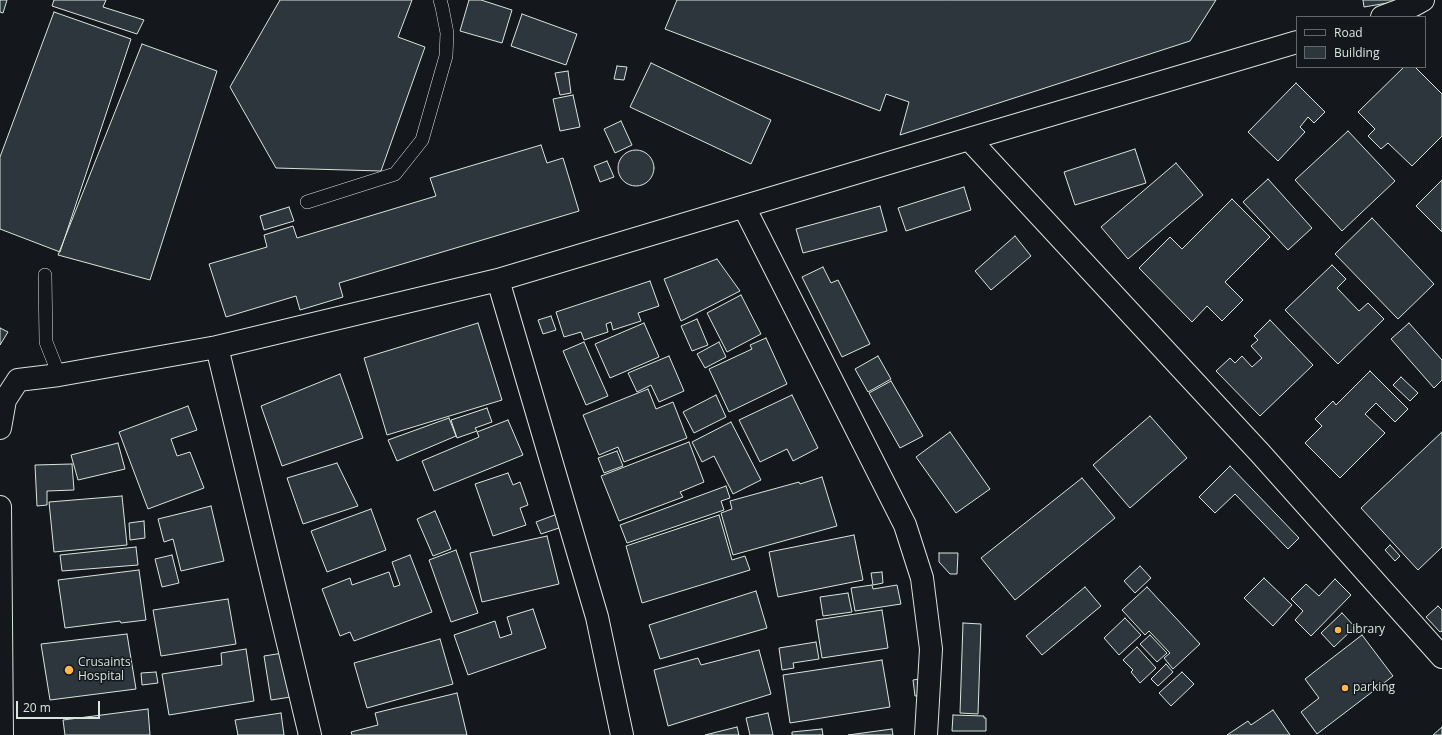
<!DOCTYPE html>
<html>
<head>
<meta charset="utf-8">
<style>
	body { margin:0 }
	#map { position:relative; width:1442px; height:735px; overflow:hidden; background:#14181c; font-family:"Open Sans",sans-serif }
	canvas { display:block }
	.legend { position:absolute; left:1296px; top:16px; width:130px; height:52px; box-sizing:border-box; background:#14181c; border:1px solid #626a69; margin:0; padding:5px 7px; list-style:none; font-size:12px; color:#d8e6dc }
	.legend li { display:flex; align-items:center; gap:8px; height:20px }
	.legend b { width:20px; border:1px solid #626a69 }
	.scale { position:absolute; left:16px; top:701px; width:84px; height:18px; box-sizing:border-box; border:2px solid #d8e6dc; border-top:0; padding-left:5px; font-size:12px; line-height:14px; white-space:nowrap; color:#d8e6dc; -webkit-text-stroke:3px #14181c; paint-order:stroke }
</style>
</head>
<body>
<div id="map">
<canvas width="1442" height="735"></canvas>
<ul class="legend">
<li><b style="height:5px;background:#14181c"></b>Road</li>
<li><b style="height:11px;background:#2c363c"></b>Building</li>
</ul>
<div class="scale">20 m</div>
</div>
<script>
const ctx = document.querySelector('canvas').getContext('2d');
ctx.lineJoin = 'round';
function fillPath(path, color) {
  ctx.fillStyle = color;
  ctx.fill(path, 'evenodd');
}
function toPath(rows) {
  const path = new Path2D();
  for (const r of rows) {
    if (r.length === 3) {
      path.moveTo(r[0] + r[2], r[1]);
      path.arc(r[0], r[1], r[2], 0, 2 * Math.PI);
      continue;
    }
    path.moveTo(r[0], r[1]);
    for (let i = 2; i < r.length; i += 2) path.lineTo(r[i], r[i + 1]);
  }
  return path;
}
function strokePath(path, color, width, dash) {
  ctx.strokeStyle = color;
  ctx.lineWidth = width;
  ctx.lineCap = dash ? 'butt' : 'round';
  ctx.setLineDash(dash || []);
  ctx.stroke(path);
}
function label(font, color, halo, rows, align = 'center') {
  ctx.font = font + ' "Open Sans",sans-serif';
  ctx.lineWidth = 3;
  ctx.setLineDash([]);
  ctx.textBaseline = 'middle';
  ctx.strokeStyle = halo;
  ctx.fillStyle = color;
  for (const [text, x, y, turn = 0] of rows) {
    ctx.save();
    ctx.translate(x, y);
    ctx.rotate((+turn || 0) * Math.PI / 180);
    ctx.textAlign = isNaN(turn) ? turn : align;
    if (halo) ctx.strokeText(text, 0, 0);
    ctx.fillText(text, 0, 0);
    ctx.restore();
  }
}
const building = toPath([
	[0,0,7,0,3,13,0,12,0,0],
	[54,0,106,0,103,7,144,20,137,34,52,6,54,0],
	[280,0,412,0,398,37,425,47,381,171,276,168,230,87,280,0],
	[469,0,481,0,512,10,502,43,460,31,469,0],
	[677,0,1216,0,1190,41,900,135,909,102,886,94,880,111,665,29,677,0],
	[1363,0,1405,0,1364,7,1363,0],
	[54,12,131,39,60,252,0,229,0,157,54,12],
	[522,14,577,34,566,65,511,46,522,14],
	[142,44,217,71,150,280,58,255,142,44],
	[651,63,771,120,751,164,630,107,651,63],
	[617,66,627,67,624,80,614,79,617,66],
	[1404,67,1415,67,1442,94,1442,136,1412,166,1388,143,1381,149,1368,136,1375,129,1358,112,1404,67],
	[568,71,571,93,560,95,555,73,568,71],
	[1296,83,1325,112,1314,123,1308,117,1300,127,1305,132,1278,161,1248,132,1296,83],
	[573,95,580,127,560,131,553,99,573,95],
	[621,121,632,145,615,153,604,129,621,121],
	[1348,131,1395,181,1342,231,1295,180,1348,131],
	[541,145,547,163,563,158,579,211,339,283,343,297,300,310,296,296,226,317,209,264,267,247,264,235,293,226,297,238,436,196,430,178,541,145],
	[1135,149,1146,183,1075,205,1064,172,1135,149],
	[636,168,18],
	[607,161,614,177,600,182,594,166,607,161],
	[1176,163,1203,195,1128,259,1101,227,1176,163],
	[1268,179,1312,228,1288,250,1243,202,1268,179],
	[1442,180,1442,232,1416,206,1442,180],
	[964,187,971,210,906,231,898,208,964,187],
	[1232,199,1270,237,1225,282,1243,300,1222,321,1207,306,1192,322,1139,268,1170,237,1182,249,1232,199],
	[880,206,887,231,803,253,796,229,880,206],
	[289,207,294,221,264,230,260,216,289,207],
	[1372,218,1434,284,1398,319,1335,254,1372,218],
	[1015,236,1031,256,991,290,975,271,1015,236],
	[717,259,740,291,681,321,664,279,717,259],
	[1332,265,1346,279,1337,288,1359,311,1368,303,1384,319,1338,364,1285,310,1332,265],
	[823,267,831,283,838,280,870,344,842,357,802,277,823,267],
	[650,281,659,306,638,313,641,321,613,330,611,322,606,324,608,332,584,340,581,332,564,337,556,312,650,281],
	[741,295,761,334,727,352,707,313,741,295],
	[551,316,556,330,543,334,538,320,551,316],
	[697,319,708,345,692,351,681,326,697,319],
	[1270,320,1313,365,1260,416,1216,371,1230,358,1235,363,1242,356,1252,367,1262,358,1251,346,1258,340,1254,336,1270,320],
	[478,323,502,400,387,435,364,358,478,323],
	[644,323,659,357,610,378,595,344,644,323],
	[1409,323,1442,360,1442,380,1434,388,1391,339,1409,323],
	[0,328,8,332,0,345,0,328],
	[766,338,787,384,729,412,709,369,752,349,750,345,766,338],
	[584,342,608,396,586,405,563,351,584,342],
	[719,342,726,357,705,368,697,354,719,342],
	[669,356,684,391,659,402,651,385,637,392,628,373,669,356],
	[878,356,891,379,868,392,855,369,878,356],
	[1370,371,1408,409,1395,422,1376,403,1365,414,1385,433,1340,478,1305,443,1322,426,1315,419,1333,401,1336,405,1370,371],
	[340,374,363,438,282,466,261,406,340,374],
	[1401,377,1418,393,1410,401,1393,385,1401,377],
	[891,381,923,436,900,448,869,393,891,381],
	[648,389,656,409,673,402,687,438,624,462,618,447,599,455,583,415,648,389],
	[716,395,726,417,694,433,683,412,716,395],
	[792,395,818,448,793,461,787,449,760,462,739,420,792,395],
	[188,406,197,430,171,439,177,456,190,452,204,488,148,509,119,432,188,406],
	[487,408,492,422,475,428,477,431,457,438,451,420,487,408],
	[1150,416,1187,458,1130,508,1093,465,1150,416],
	[449,418,456,436,397,461,388,440,449,418],
	[508,420,523,455,434,491,422,461,479,437,477,432,508,420],
	[731,422,761,480,733,494,714,456,702,462,692,442,731,422],
	[950,432,990,489,956,513,916,457,950,432],
	[1442,432,1442,547,1418,570,1361,508,1442,432],
	[689,442,704,482,680,492,683,497,619,521,601,476,689,442],
	[118,443,125,469,78,480,71,455,118,443],
	[617,451,623,466,604,473,598,458,617,451],
	[337,463,358,506,303,524,287,478,337,463],
	[72,464,74,490,47,491,47,505,37,506,35,465,72,464],
	[1230,466,1299,538,1288,549,1235,494,1215,513,1199,497,1230,466],
	[508,473,513,485,520,482,528,505,520,508,526,525,493,536,475,484,508,473],
	[822,477,837,526,733,555,721,513,732,509,730,501,799,482,800,484,822,477],
	[1082,478,1115,518,1015,600,981,558,1082,478],
	[726,486,730,498,721,501,724,510,627,543,620,525,726,486],
	[122,496,127,545,54,552,49,502,122,496],
	[211,506,224,561,181,571,173,539,164,542,158,519,211,506],
	[371,509,386,550,327,572,311,531,371,509],
	[435,511,451,549,433,556,417,519,435,511],
	[560,513,565,526,541,534,536,522,560,513],
	[719,515,732,560,745,556,750,570,642,603,626,546,719,515],
	[144,521,145,538,130,540,129,523,144,521],
	[854,535,863,580,778,597,769,552,854,535],
	[547,536,559,584,482,602,470,553,547,536],
	[1390,545,1400,556,1395,561,1385,550,1390,545],
	[136,547,138,565,62,571,60,555,136,547],
	[456,550,478,613,451,622,429,560,456,550],
	[939,553,958,553,957,574,950,574,939,562,939,553],
	[172,555,179,583,162,587,155,559,172,555],
	[410,555,432,612,354,641,350,632,340,636,322,589,350,578,352,585,389,572,394,587,400,585,392,562,410,555],
	[1140,566,1151,578,1135,593,1124,581,1140,566],
	[139,570,146,620,121,623,120,621,65,628,58,580,139,570],
	[882,572,883,583,873,585,871,573,882,572],
	[1264,578,1292,605,1273,626,1244,598,1264,578],
	[1335,579,1351,595,1311,636,1295,620,1303,611,1291,599,1306,584,1319,596,1335,579],
	[872,585,873,589,897,585,901,604,855,611,851,588,872,585],
	[1085,587,1101,606,1042,655,1026,636,1085,587],
	[1147,587,1200,644,1173,669,1164,658,1170,653,1149,631,1145,635,1122,610,1147,587],
	[756,591,767,628,660,659,649,625,756,591],
	[848,593,852,612,823,616,820,597,848,593],
	[228,599,236,644,161,656,153,610,228,599],
	[1438,606,1442,610,1442,631,1440,632,1426,617,1438,606],
	[533,609,546,648,468,675,454,635,495,621,500,638,512,634,507,617,533,609],
	[882,610,888,648,822,658,816,620,882,610],
	[1342,613,1355,627,1334,647,1321,633,1342,613],
	[1125,618,1141,635,1119,655,1104,638,1125,618],
	[963,623,981,624,978,714,960,713,963,623],
	[127,634,136,689,50,700,41,644,127,634],
	[1150,635,1167,653,1157,662,1140,644,1150,635],
	[1362,635,1393,676,1317,734,1301,712,1319,698,1305,679,1362,635],
	[440,639,453,684,367,708,354,663,440,639],
	[816,642,819,659,793,663,794,668,782,670,779,648,816,642],
	[1137,647,1156,668,1140,683,1131,672,1133,670,1123,660,1137,647],
	[246,649,254,701,169,715,162,674,222,665,221,653,246,649],
	[759,650,771,694,668,726,654,670,698,658,701,665,759,650],
	[283,653,291,697,271,700,264,656,283,653],
	[882,660,890,707,790,723,783,675,882,660],
	[1166,664,1173,672,1158,686,1151,679,1166,664],
	[156,672,158,683,142,685,141,673,156,672],
	[1182,672,1194,684,1171,706,1159,693,1182,672],
	[925,678,927,695,915,696,913,680,925,678],
	[457,693,467,735,352,735,351,732,378,725,375,713,457,693],
	[148,709,150,735,65,735,63,720,148,709],
	[1273,710,1290,735,1227,735,1248,721,1251,725,1273,710],
	[281,713,284,735,238,735,235,720,281,713],
	[768,713,773,735,750,735,746,718,768,713],
	[953,715,984,716,984,718,986,718,986,731,952,731,953,715],
	[737,727,739,735,705,735,737,727],
	[1442,727,1442,735,1433,735,1442,727],
	[822,729,823,735,792,735,792,732,822,729],
	[892,729,893,735,848,735,892,729]
]);
const service = toPath([
	[307,202,395,174,422,140,446,56,447,33,442,7,440,0],
	[45,275,46,342,59,375]
]);
const minor = toPath([
	[1382,17,1414,5,1423,0],
	[969,139,1260,453,1442,657],
	[744,207,905,525,922,578,931,649,926,735],
	[498,280,597,617,622,735],
	[217,347,310,735],
	[0,428,5,400,18,380,59,375,217,347,498,280,969,139,1297,42],
	[0,507,2,735]
]);
const markers = [
	[1338,630,4,"#ffb74d"],
	[69,670,5,"#ffb74d"],
	[1345,688,4,"#ffb74d"]
];
const poiNames = [
	["Library",1346,630],
	["Crusaints",78,663],
	["Hospital",78,677],
	["parking",1353,688]
];
fillPath(building, '#2c363c');
strokePath(building, '#d8e6dc', 1);
strokePath(service, '#d8e6dc', 14);
strokePath(minor, '#d8e6dc', 24);
strokePath(service, '#14181c', 13);
strokePath(minor, '#14181c', 22);
for (const [x, y, r, color] of markers) {
  const dot = new Path2D();
  dot.arc(x, y, r, 0, 2 * Math.PI);
  ctx.fillStyle = color;
  ctx.fill(dot);
  strokePath(dot, '#14181c', 1.5);
}
label('12px', '#d8e6dc', '#14181c', poiNames, 'left');
</script>
</body>
</html>
